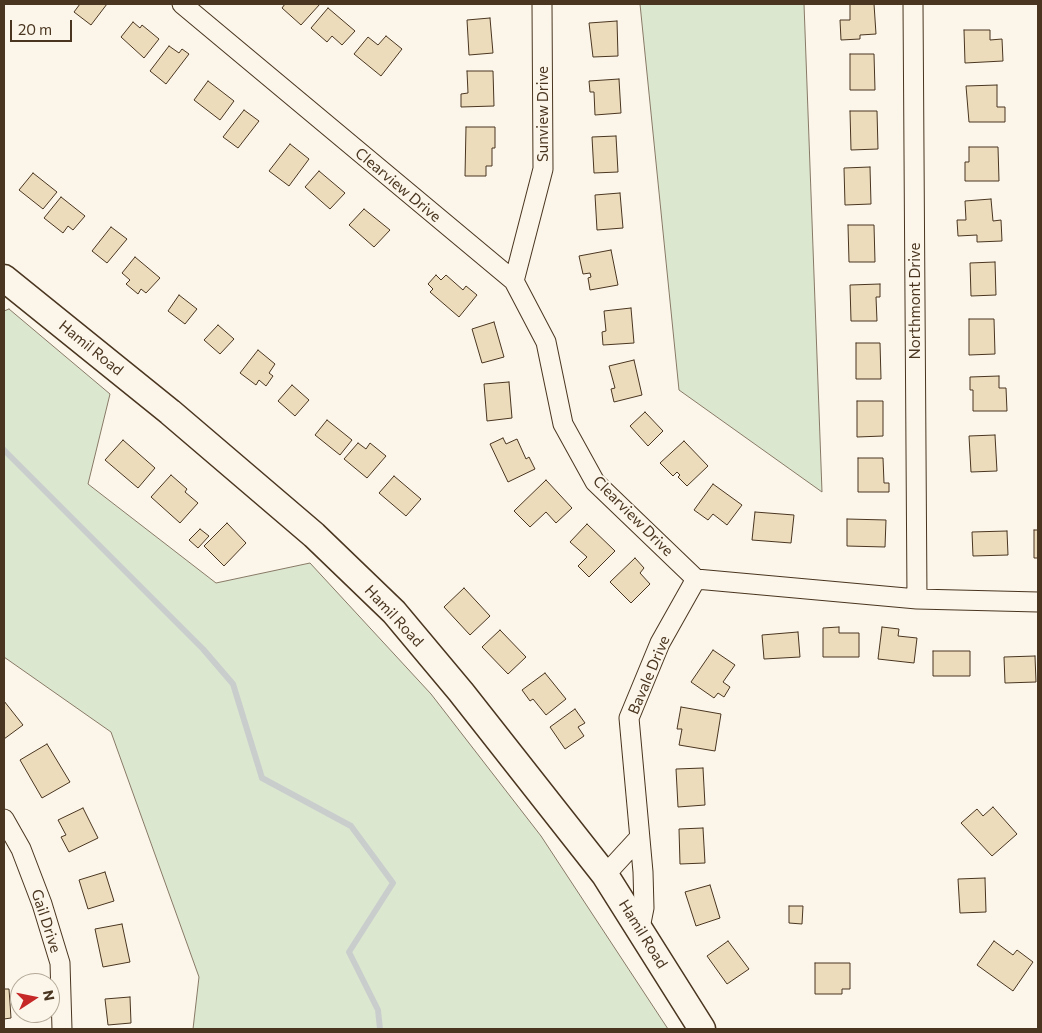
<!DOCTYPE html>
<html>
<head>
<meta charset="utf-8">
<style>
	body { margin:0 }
	#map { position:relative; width:1042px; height:1033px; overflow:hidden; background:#fbf6e9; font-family:Commissioner,sans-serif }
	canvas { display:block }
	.frame { position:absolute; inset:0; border:5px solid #4a3520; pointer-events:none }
	.north { position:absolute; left:10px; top:973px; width:50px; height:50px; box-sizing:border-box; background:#fbf6e9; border:1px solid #b4a999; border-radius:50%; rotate:79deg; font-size:14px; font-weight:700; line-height:20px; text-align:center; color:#4a3520 }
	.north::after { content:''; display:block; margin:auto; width:18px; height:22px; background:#c62828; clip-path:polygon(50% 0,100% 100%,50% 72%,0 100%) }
	.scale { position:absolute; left:10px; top:20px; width:62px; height:22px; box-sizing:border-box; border:2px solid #4a3520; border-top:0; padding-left:6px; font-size:15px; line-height:18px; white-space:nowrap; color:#4a3520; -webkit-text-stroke:4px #fbf6e9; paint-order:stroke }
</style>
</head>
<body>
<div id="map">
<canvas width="1042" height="1033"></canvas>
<div class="frame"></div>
<div class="north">N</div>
<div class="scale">20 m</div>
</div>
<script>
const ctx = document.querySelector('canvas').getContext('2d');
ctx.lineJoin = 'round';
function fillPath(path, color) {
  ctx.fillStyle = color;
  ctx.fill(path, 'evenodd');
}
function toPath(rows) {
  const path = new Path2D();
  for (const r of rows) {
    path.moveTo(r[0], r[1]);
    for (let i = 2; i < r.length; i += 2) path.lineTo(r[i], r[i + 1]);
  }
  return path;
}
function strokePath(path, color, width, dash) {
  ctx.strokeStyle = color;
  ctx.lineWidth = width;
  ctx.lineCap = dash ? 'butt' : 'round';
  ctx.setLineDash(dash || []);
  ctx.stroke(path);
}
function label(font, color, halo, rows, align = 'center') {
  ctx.font = font + ' Commissioner,sans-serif';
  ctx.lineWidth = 4;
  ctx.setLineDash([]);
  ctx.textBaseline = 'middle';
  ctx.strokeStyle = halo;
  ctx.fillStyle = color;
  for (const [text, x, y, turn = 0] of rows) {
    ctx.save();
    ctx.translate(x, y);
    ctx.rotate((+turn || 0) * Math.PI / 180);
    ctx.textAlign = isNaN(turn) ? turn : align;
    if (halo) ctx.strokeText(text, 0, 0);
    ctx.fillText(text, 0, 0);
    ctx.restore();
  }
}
const green = toPath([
	[640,4,804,4,822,492,679,390,640,4],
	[9,309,110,394,88,484,216,583,310,563,431,694,541,836,668,1029,193,1029,199,977,111,732,4,657,4,311,9,309]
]);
const stream = toPath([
	[4,450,203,649,233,684,262,778,351,826,393,883,349,952,378,1010,380,1029]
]);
const building = toPath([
	[80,4,107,4,91,25,74,12,80,4],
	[285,4,320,4,301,25,282,8,285,4],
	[850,4,874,4,876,34,860,35,860,39,841,40,840,20,850,20,850,4],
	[328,8,355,31,342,45,332,36,327,42,311,28,328,8],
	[490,18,493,53,469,55,467,20,490,18],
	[617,21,618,56,593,57,589,23,617,21],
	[133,22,140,28,142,25,159,39,144,58,121,37,133,22],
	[964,30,990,30,990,40,1002,39,1003,61,965,63,964,30],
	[386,36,402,49,381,76,354,54,368,37,378,45,386,36],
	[169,46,179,53,182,49,189,54,166,84,150,71,169,46],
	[850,54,874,54,875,90,850,90,850,54],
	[467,71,493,71,494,106,461,107,461,94,468,93,467,71],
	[619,79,621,113,595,115,594,92,590,92,589,81,619,79],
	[208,81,234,101,220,120,194,100,208,81],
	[997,85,997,107,1005,107,1005,122,969,122,966,86,997,85],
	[244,110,259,121,238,148,223,137,244,110],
	[850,111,877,111,878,149,851,150,850,111],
	[466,127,495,127,495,148,492,148,492,166,486,166,486,176,465,176,466,127],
	[616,136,618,172,594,173,592,137,616,136],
	[290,144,309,159,289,186,269,171,290,144],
	[969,147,998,147,999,181,965,181,965,162,969,162,969,147],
	[870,167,871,204,845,205,844,168,870,167],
	[319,171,345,193,330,209,305,187,319,171],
	[33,173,57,192,43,209,19,190,33,173],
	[620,193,623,228,597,230,595,195,620,193],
	[61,197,85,216,73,230,68,226,63,233,44,218,61,197],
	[991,199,993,221,1001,220,1002,241,977,242,977,235,958,236,957,220,966,220,965,201,991,199],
	[364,209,390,230,374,247,349,225,364,209],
	[848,225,874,225,875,262,849,262,848,225],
	[111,227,127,239,107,263,92,251,111,227],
	[611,250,618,285,590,290,588,278,591,277,590,273,583,274,579,256,611,250],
	[135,257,160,278,146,293,141,289,138,294,126,284,130,280,122,273,135,257],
	[995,262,996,295,971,296,970,263,995,262],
	[436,275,441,280,446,275,463,290,466,286,477,295,459,317,430,292,433,289,428,284,436,275],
	[880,284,880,297,876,297,877,321,851,321,850,285,880,284],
	[179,295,197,309,185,324,168,311,179,295],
	[631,308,634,343,603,345,602,332,606,331,604,311,631,308],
	[969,319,994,319,995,354,969,355,969,319],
	[494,322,504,357,482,363,472,329,494,322],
	[218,325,234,339,220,354,204,340,218,325],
	[856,343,880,343,881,379,856,379,856,343],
	[258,350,275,364,269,373,273,376,266,386,259,380,256,385,240,373,258,350],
	[634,360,642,395,614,402,611,389,615,388,609,366,634,360],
	[999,376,999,388,1006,388,1007,411,973,411,973,390,970,390,970,377,999,376],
	[509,382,512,418,487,421,484,384,509,382],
	[292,385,309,400,295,416,278,401,292,385],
	[857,401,883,401,883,436,857,437,857,401],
	[645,412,663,431,648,446,630,426,645,412],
	[327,420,352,440,340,455,315,435,327,420],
	[995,435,997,471,971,472,969,436,995,435],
	[503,438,506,444,517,439,526,459,529,457,535,469,508,482,490,444,503,438],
	[123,440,155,468,138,488,105,460,123,440],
	[684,441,708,466,687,486,678,477,680,475,677,472,673,476,660,463,684,441],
	[358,443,366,449,370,443,386,456,367,478,344,459,358,443],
	[858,458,883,458,884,483,889,483,889,492,858,492,858,458],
	[171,475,187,489,185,492,198,503,180,523,151,497,171,475],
	[394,476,421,499,406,516,379,493,394,476],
	[546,480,572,508,556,523,546,512,530,527,514,511,546,480],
	[713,484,742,505,727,525,713,514,708,520,694,510,713,484],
	[755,512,794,515,791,543,752,540,755,512],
	[847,519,886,520,885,547,847,546,847,519],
	[227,523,246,543,224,566,204,546,227,523],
	[587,524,615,551,589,577,578,566,587,557,570,542,587,524],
	[200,529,209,536,198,548,189,540,200,529],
	[1034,530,1038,530,1038,558,1034,558,1034,530],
	[1007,531,1008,555,973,556,972,532,1007,531],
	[635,558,644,568,640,573,650,584,631,603,610,582,635,558],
	[464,588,490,616,470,635,444,607,464,588],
	[839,627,839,633,859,633,859,657,823,657,823,628,839,627],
	[882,627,899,629,898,636,917,638,914,663,878,659,882,627],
	[500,630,526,657,508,674,482,647,500,630],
	[798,632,800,657,764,659,762,635,798,632],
	[713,650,735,665,723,682,730,687,724,697,718,693,714,698,691,682,713,650],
	[933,651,970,651,970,676,933,676,933,651],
	[1035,656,1036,682,1005,683,1004,657,1035,656],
	[545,673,566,699,546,715,533,699,530,701,522,690,545,673],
	[4,701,23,725,4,739,4,701],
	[681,707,721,714,715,751,679,745,682,729,677,729,681,707],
	[575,709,585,723,578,727,584,736,565,749,550,727,575,709],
	[47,744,70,782,42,798,20,760,47,744],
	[703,768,705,805,678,807,676,769,703,768],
	[993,807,1017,834,992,856,961,823,977,809,983,816,993,807],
	[83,808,98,838,69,852,61,837,66,835,58,820,83,808],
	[703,828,705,863,680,864,679,829,703,828],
	[105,872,114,901,88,909,79,880,105,872],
	[985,878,986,912,960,913,958,879,985,878],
	[710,885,720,918,696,926,685,892,710,885],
	[789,906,803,906,802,924,789,923,789,906],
	[122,924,130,962,103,967,95,929,122,924],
	[728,941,749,969,727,984,707,956,728,941],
	[994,941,1013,955,1017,950,1033,962,1013,991,977,965,994,941],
	[815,963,850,963,850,989,842,989,842,994,815,994,815,963],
	[4,989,9,989,11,1018,4,1019,4,989],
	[130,997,131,1023,108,1025,105,999,130,997]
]);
const street = toPath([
	[182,4,514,281,546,342,563,424,595,482,696,579,917,599,1038,602],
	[913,4,917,599],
	[514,281,543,169,542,4],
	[4,819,21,849,42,904,60,963,62,1029],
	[605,875,639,838],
	[640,928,644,908,643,872,629,718,660,643,696,579]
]);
const secondary = toPath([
	[4,278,170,412,314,535,394,612,461,692,605,875,702,1029]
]);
const streetNames = [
	["Sunview Drive",543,114,-90],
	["Clearview Drive",398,185,40],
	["Northmont Drive",915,301,-90],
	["Hamil Road",91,348,39],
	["Clearview Drive",633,516,45],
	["Hamil Road",394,616,47],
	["Bavale Drive",649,675,-67],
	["Gail Drive",46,921,72],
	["Hamil Road",643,934,58]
];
fillPath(green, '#dce7d0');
strokePath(green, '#887966', 1);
strokePath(stream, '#c9cecd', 6);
fillPath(building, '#ecdcbc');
strokePath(building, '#4a3520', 1);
strokePath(street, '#4a3520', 21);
strokePath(secondary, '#4a3520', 29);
strokePath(street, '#fbf6e9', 19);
strokePath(secondary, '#fbf6e9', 26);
label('15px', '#4a3520', '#fbf6e9', streetNames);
</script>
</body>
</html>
